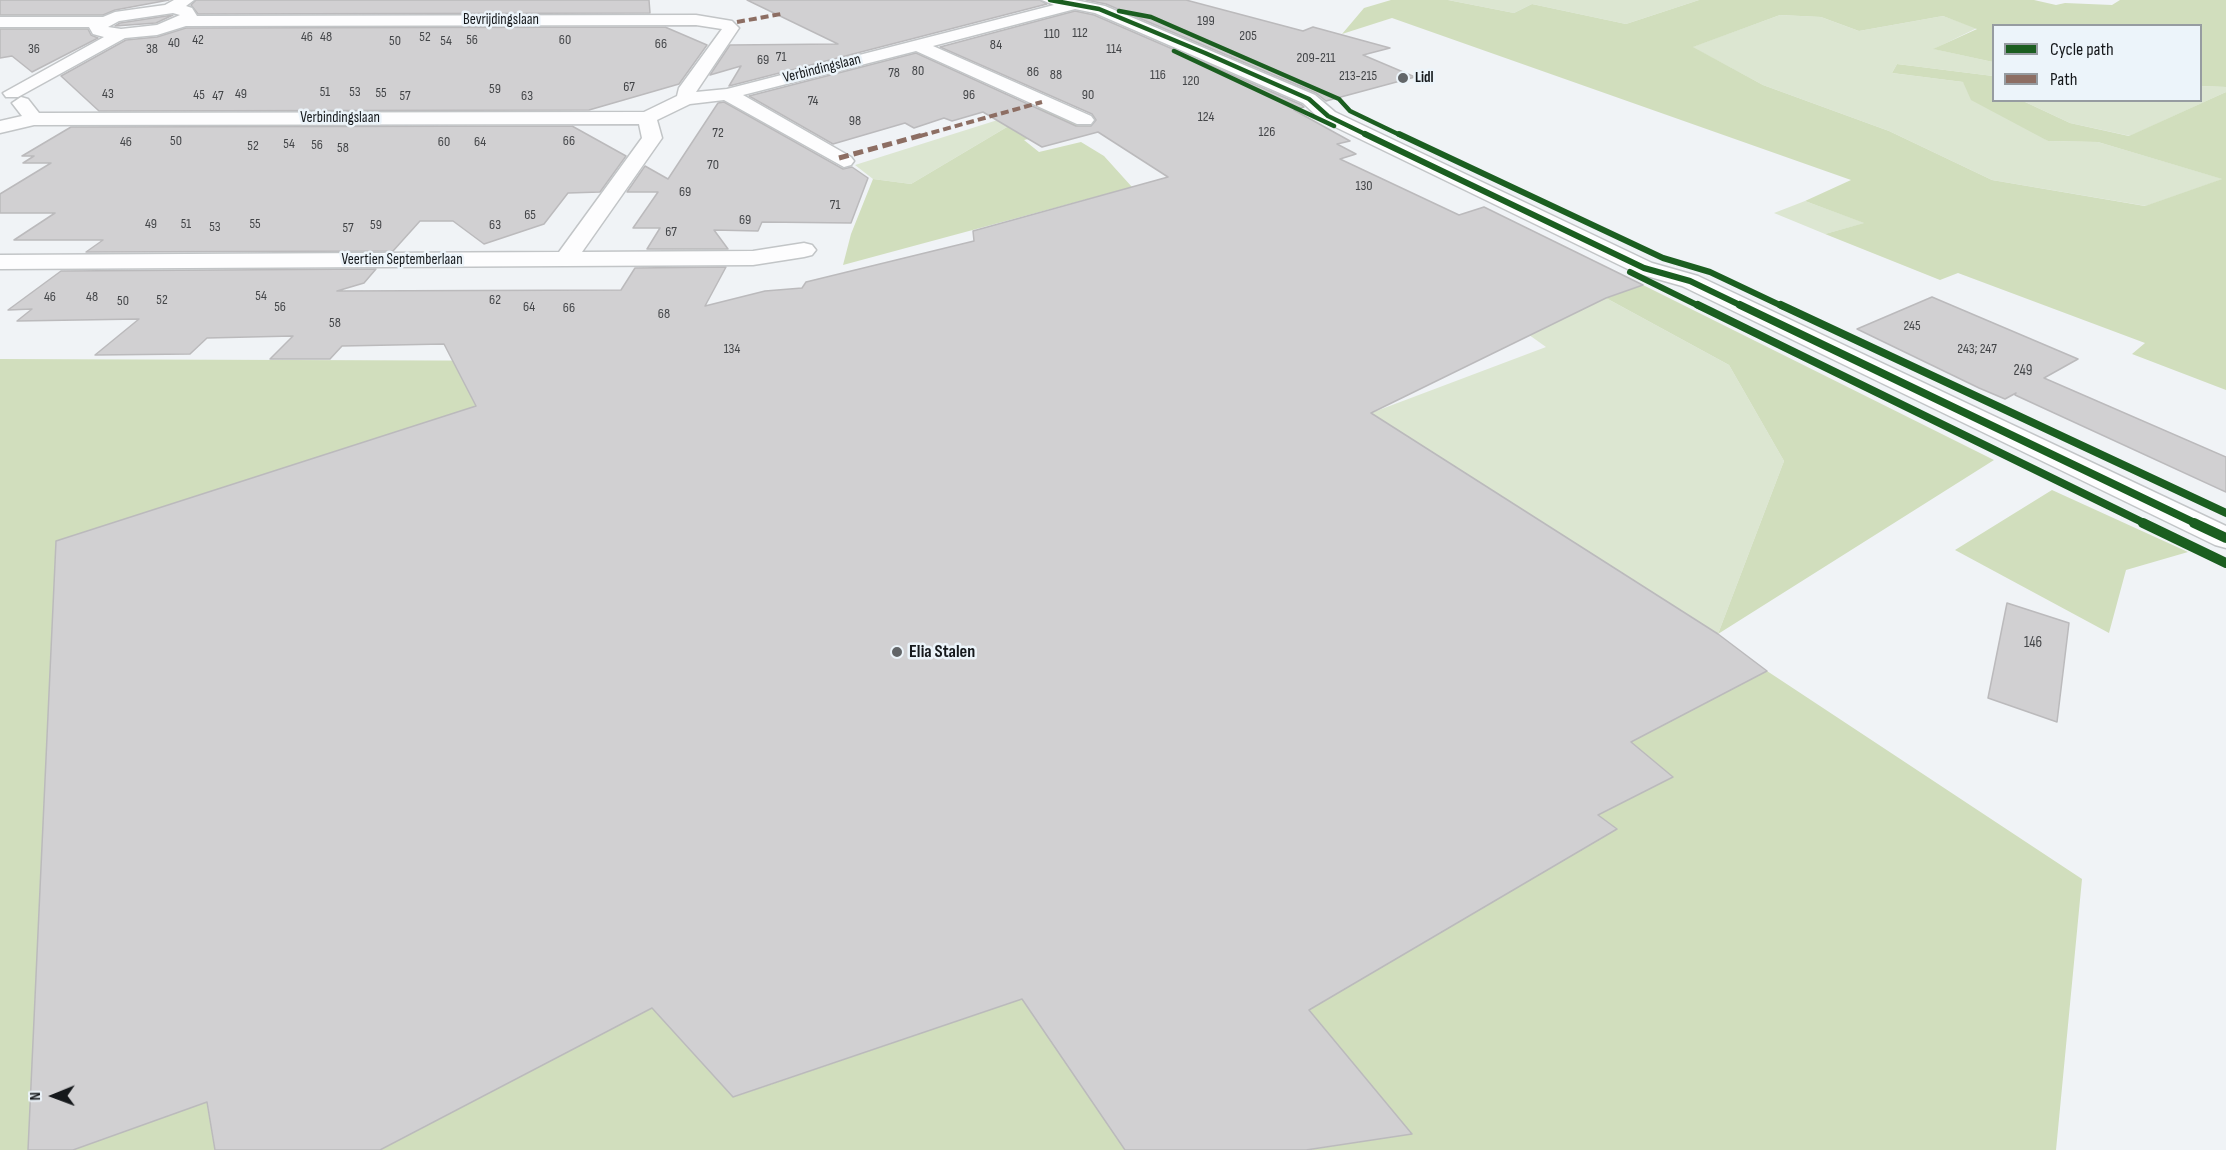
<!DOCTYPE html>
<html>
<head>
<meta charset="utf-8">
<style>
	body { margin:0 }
	#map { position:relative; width:2226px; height:1150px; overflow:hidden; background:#f0f3f6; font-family:"Sofia Sans Condensed",sans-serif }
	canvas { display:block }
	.legend { position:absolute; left:1992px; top:24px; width:210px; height:78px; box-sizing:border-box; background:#ecf4fa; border:2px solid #969ca1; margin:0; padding:8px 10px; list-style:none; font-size:18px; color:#15181b }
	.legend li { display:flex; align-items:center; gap:12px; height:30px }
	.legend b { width:30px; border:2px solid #969ca1 }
	.north { position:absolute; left:24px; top:1066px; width:60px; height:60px; -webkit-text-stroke:4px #ecf4fa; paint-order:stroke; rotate:269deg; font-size:16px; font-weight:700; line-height:24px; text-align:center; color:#15181b }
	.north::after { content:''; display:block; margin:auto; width:21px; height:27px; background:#15181b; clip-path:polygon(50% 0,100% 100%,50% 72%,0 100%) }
</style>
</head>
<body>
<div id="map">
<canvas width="2226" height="1150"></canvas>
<ul class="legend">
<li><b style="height:8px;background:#1b5e20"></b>Cycle path</li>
<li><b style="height:8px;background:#8d6e63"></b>Path</li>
</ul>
<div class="north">N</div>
</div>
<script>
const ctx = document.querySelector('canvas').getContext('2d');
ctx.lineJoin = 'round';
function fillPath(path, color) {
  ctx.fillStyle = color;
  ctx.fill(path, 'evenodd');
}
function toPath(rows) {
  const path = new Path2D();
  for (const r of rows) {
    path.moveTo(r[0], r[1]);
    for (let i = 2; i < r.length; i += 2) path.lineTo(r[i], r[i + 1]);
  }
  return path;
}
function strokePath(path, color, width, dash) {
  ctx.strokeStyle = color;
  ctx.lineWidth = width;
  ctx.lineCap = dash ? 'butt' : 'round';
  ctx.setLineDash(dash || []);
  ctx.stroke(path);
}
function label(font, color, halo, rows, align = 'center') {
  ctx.font = font + ' "Sofia Sans Condensed",sans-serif';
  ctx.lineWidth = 5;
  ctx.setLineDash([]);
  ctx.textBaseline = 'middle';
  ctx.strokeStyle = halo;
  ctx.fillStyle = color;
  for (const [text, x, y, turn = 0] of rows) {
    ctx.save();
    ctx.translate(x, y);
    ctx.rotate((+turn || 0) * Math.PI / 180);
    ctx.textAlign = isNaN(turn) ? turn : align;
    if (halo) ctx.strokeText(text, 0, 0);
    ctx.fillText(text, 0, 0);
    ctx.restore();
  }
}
const green = toPath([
	[1448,0,1699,0,1626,24,1532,4,1514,13],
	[1780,15,1821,17,1859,31,1943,16,1977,28,1934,49,1993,62,1993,76,1897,64,1892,73,1963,82,2048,141,2098,142,2223,179,2146,206,1992,180,1889,131,1763,85,1692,47],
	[2201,86,2226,87,2226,92,2130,136,2070,123,2023,101,2200,100],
	[1004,118,1012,124,911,184,873,179,855,165],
	[1805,201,1865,223,1825,234,1774,213],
	[1606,298,1729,365,1784,461,1718,634,1371,413,1546,347,1511,322]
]);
const forest = toPath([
	[1391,0,1448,0,1514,13,1532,4,1626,24,1699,0,2034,0,2056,5,2065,3,2112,5,2120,0,2226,0,2226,87,2201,86,2200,26,1994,26,1993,62,1933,49,1977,29,1943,16,1859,31,1821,17,1780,15,1693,47,1763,85,1889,131,1992,180,2145,206,2222,179,2098,142,2048,141,1971,100,1963,82,1892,73,1897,64,1993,76,1994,100,2023,101,2070,123,2129,136,2226,92,2226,390,2132,354,2145,343,1958,273,1940,280,1825,234,1864,223,1805,201,1851,180,1392,18,1342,34,1364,8],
	[1041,107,1081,127,1024,140,1039,152,1081,142,1104,156,1132,187,843,265,851,234,873,179,911,184,1012,124,1004,118],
	[1643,285,1994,460,1718,634,1784,461,1729,365,1606,298],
	[0,359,585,361,472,397,476,406,56,541,28,1150,0,1150],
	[2052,490,2188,552,2126,570,2109,633,1955,550],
	[1767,671,2082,879,2056,1150,1307,1150,1412,1134,1309,1010,1617,829,1598,815,1672,777,1631,742],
	[1022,999,1125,1150,380,1150,652,1008,734,1097],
	[207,1102,215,1150,73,1150]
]);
const building = toPath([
	[0,0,169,0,115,10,103,15,0,15,0,0],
	[196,0,649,0,650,13,198,14,191,5,196,0],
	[747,0,1040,0,1047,4,729,86,741,66,710,75,730,45,838,44,747,0],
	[1086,0,1186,0,1303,31,1313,27,1390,48,1363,55,1415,77,1326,101,1316,93,1106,4,1086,0],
	[1075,11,1094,15,1302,105,1304,107,1294,110,1350,141,1337,144,1356,154,1340,159,1459,215,1484,207,1643,285,1606,298,1371,413,1718,634,1767,671,1631,742,1673,777,1598,815,1617,829,1309,1010,1412,1134,1306,1150,1125,1150,1022,999,733,1097,652,1008,380,1150,215,1150,207,1102,73,1150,28,1150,56,541,476,406,444,344,342,346,330,359,270,359,293,336,207,338,190,354,95,355,139,319,17,321,32,309,8,310,61,271,376,269,364,283,337,291,621,290,635,268,726,267,705,306,765,291,802,288,806,282,974,241,973,231,1168,177,1098,132,1042,147,983,112,952,121,944,118,914,128,905,123,833,144,749,96,916,53,1076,126,1091,126,1096,120,1092,114,940,47,1075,11],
	[173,15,156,23,115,26,120,23,173,15],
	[665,27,707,45,679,84,589,110,99,111,61,76,126,40,157,37,186,28,665,27],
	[0,29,88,29,91,35,98,38,32,72,12,56,0,58,0,29],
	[724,102,843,169,852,167,868,178,851,223,762,222,758,231,714,230,728,249,647,249,660,228,633,228,658,192,627,192,645,166,668,179,718,103,724,102],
	[572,126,626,156,600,192,568,193,544,224,484,244,453,221,420,221,393,251,86,252,103,240,14,240,55,213,0,213,0,194,51,163,23,163,34,156,22,156,71,127,572,126],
	[1932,297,2078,359,2044,378,2226,457,2226,492,2015,395,2016,393,2005,399,1979,388,1857,329,1932,297],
	[2007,603,2069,623,2057,722,1988,698,2007,603]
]);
const minor = toPath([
	[174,0,194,0,186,6,192,8,197,16,696,15,732,21,739,28,696,92,727,89,1054,5,1042,0,1075,0,1105,6,1315,95,1335,112,1652,263,1698,276,2226,526,2226,548,2215,545,1682,286,1636,273,1321,120,1303,103,1095,13,1075,9,933,46,1091,116,1094,120,1091,124,1077,124,916,51,743,95,851,157,854,161,851,165,844,167,724,100,690,104,657,120,662,138,582,252,753,251,804,243,812,245,816,250,812,255,804,257,753,265,0,269,0,255,559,252,642,138,639,124,34,125,0,133,0,121,22,116,12,103,21,97,28,99,39,113,644,112,677,96,679,88,722,29,696,25,186,26,157,35,125,38,18,97,6,97,3,93,104,37,93,34,89,27,0,27,0,17,103,17,115,12,165,5,174,0],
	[173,13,180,15,157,25,121,29,108,27,119,21,173,13]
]);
const quietFar1 = toPath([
	[737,22,781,14],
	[920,136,1042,102]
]);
const quiet = toPath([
	[839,158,926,134]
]);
const cyclewayFar3 = toPath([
	[1050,0,1099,9,1205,53,1309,99,1328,116,1369,136],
	[1119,11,1151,17,1339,99,1350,111,1402,136],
	[1174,51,1334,126]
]);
const cyclewayFar2 = toPath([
	[1365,134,1644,268,1690,281,1744,307],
	[1399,134,1663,258,1710,272,1784,307],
	[1630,272,1701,307]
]);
const cyclewayFar1 = toPath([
	[1698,305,2146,524],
	[1740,305,2197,524],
	[1781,305,2226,513]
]);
const cycleway = toPath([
	[2143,523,2226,563],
	[2194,523,2226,538]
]);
const markers = [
	[1403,78,6,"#626568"],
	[897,652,6,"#626568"]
];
const farNumbernames = [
	["199",1206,21],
	["112",1080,33],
	["110",1052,34],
	["205",1248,36],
	["46",307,37],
	["48",326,37],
	["52",425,37],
	["42",198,40],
	["56",472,40],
	["60",565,40],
	["50",395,41],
	["54",446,41],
	["40",174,43],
	["66",661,44],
	["84",996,45],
	["36",34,49],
	["38",152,49],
	["114",1114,49],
	["71",781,57],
	["209-211",1316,58],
	["69",763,60],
	["80",918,71],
	["86",1033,72],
	["78",894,73],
	["88",1056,75],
	["116",1158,75],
	["213-215",1358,76],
	["120",1191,81],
	["67",629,87],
	["59",495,89],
	["51",325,92],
	["53",355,92],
	["55",381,93],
	["43",108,94],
	["49",241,94],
	["45",199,95],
	["96",969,95],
	["90",1088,95],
	["47",218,96],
	["57",405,96],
	["63",527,96],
	["74",813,101],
	["124",1206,117],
	["98",855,121],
	["126",1267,132],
	["72",718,133],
	["50",176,141],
	["66",569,141],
	["46",126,142],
	["60",444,142],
	["64",480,142],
	["54",289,144],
	["56",317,145],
	["52",253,146],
	["58",343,148],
	["70",713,165],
	["130",1364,186],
	["69",685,192],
	["71",835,205],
	["65",530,215],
	["69",745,220],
	["49",151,224],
	["51",186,224],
	["55",255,224],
	["59",376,225],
	["63",495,225],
	["53",215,227],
	["57",348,228],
	["67",671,232],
	["54",261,296],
	["46",50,297],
	["48",92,297],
	["52",162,300],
	["62",495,300],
	["50",123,301],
	["56",280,307],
	["64",529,307],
	["66",569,308],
	["68",664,314],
	["58",335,323],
	["245",1912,326],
	["134",732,349],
	["243; 247",1977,349]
];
const farStreetnames = [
	["Bevrijdingslaan",501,20],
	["Verbindingslaan",822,69,-14],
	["Verbindingslaan",340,118],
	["Veertien Septemberlaan",402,260]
];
const farPoinames = [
	["Lidl",1415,78]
];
const numberNames = [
	["249",2023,371],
	["146",2033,643]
];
const poiNames = [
	["Elia Stalen",909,652]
];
fillPath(green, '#dce6d1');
fillPath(forest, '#d1debd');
fillPath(building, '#d1d0d2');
strokePath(building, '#bbbabc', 1.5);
strokePath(minor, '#c2c5c7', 3);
fillPath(minor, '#fdfdfe');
strokePath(quietFar1, '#8d6e63', 4, [8, 4]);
strokePath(quiet, '#8d6e63', 5, [10, 5]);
strokePath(cyclewayFar3, '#1b5e20', 4.5);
strokePath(cyclewayFar2, '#1b5e20', 6);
strokePath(cyclewayFar1, '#1b5e20', 8);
strokePath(cycleway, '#1b5e20', 10);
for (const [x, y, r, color] of markers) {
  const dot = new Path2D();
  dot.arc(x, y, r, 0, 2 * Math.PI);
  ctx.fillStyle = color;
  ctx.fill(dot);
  strokePath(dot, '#ecf4fa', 2);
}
label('14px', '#444649', null, farNumbernames);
label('15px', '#15181b', '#ecf4fa', farStreetnames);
label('bold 15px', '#15181b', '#ecf4fa', farPoinames, 'left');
label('15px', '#444649', null, numberNames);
label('bold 18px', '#15181b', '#ecf4fa', poiNames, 'left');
</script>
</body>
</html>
